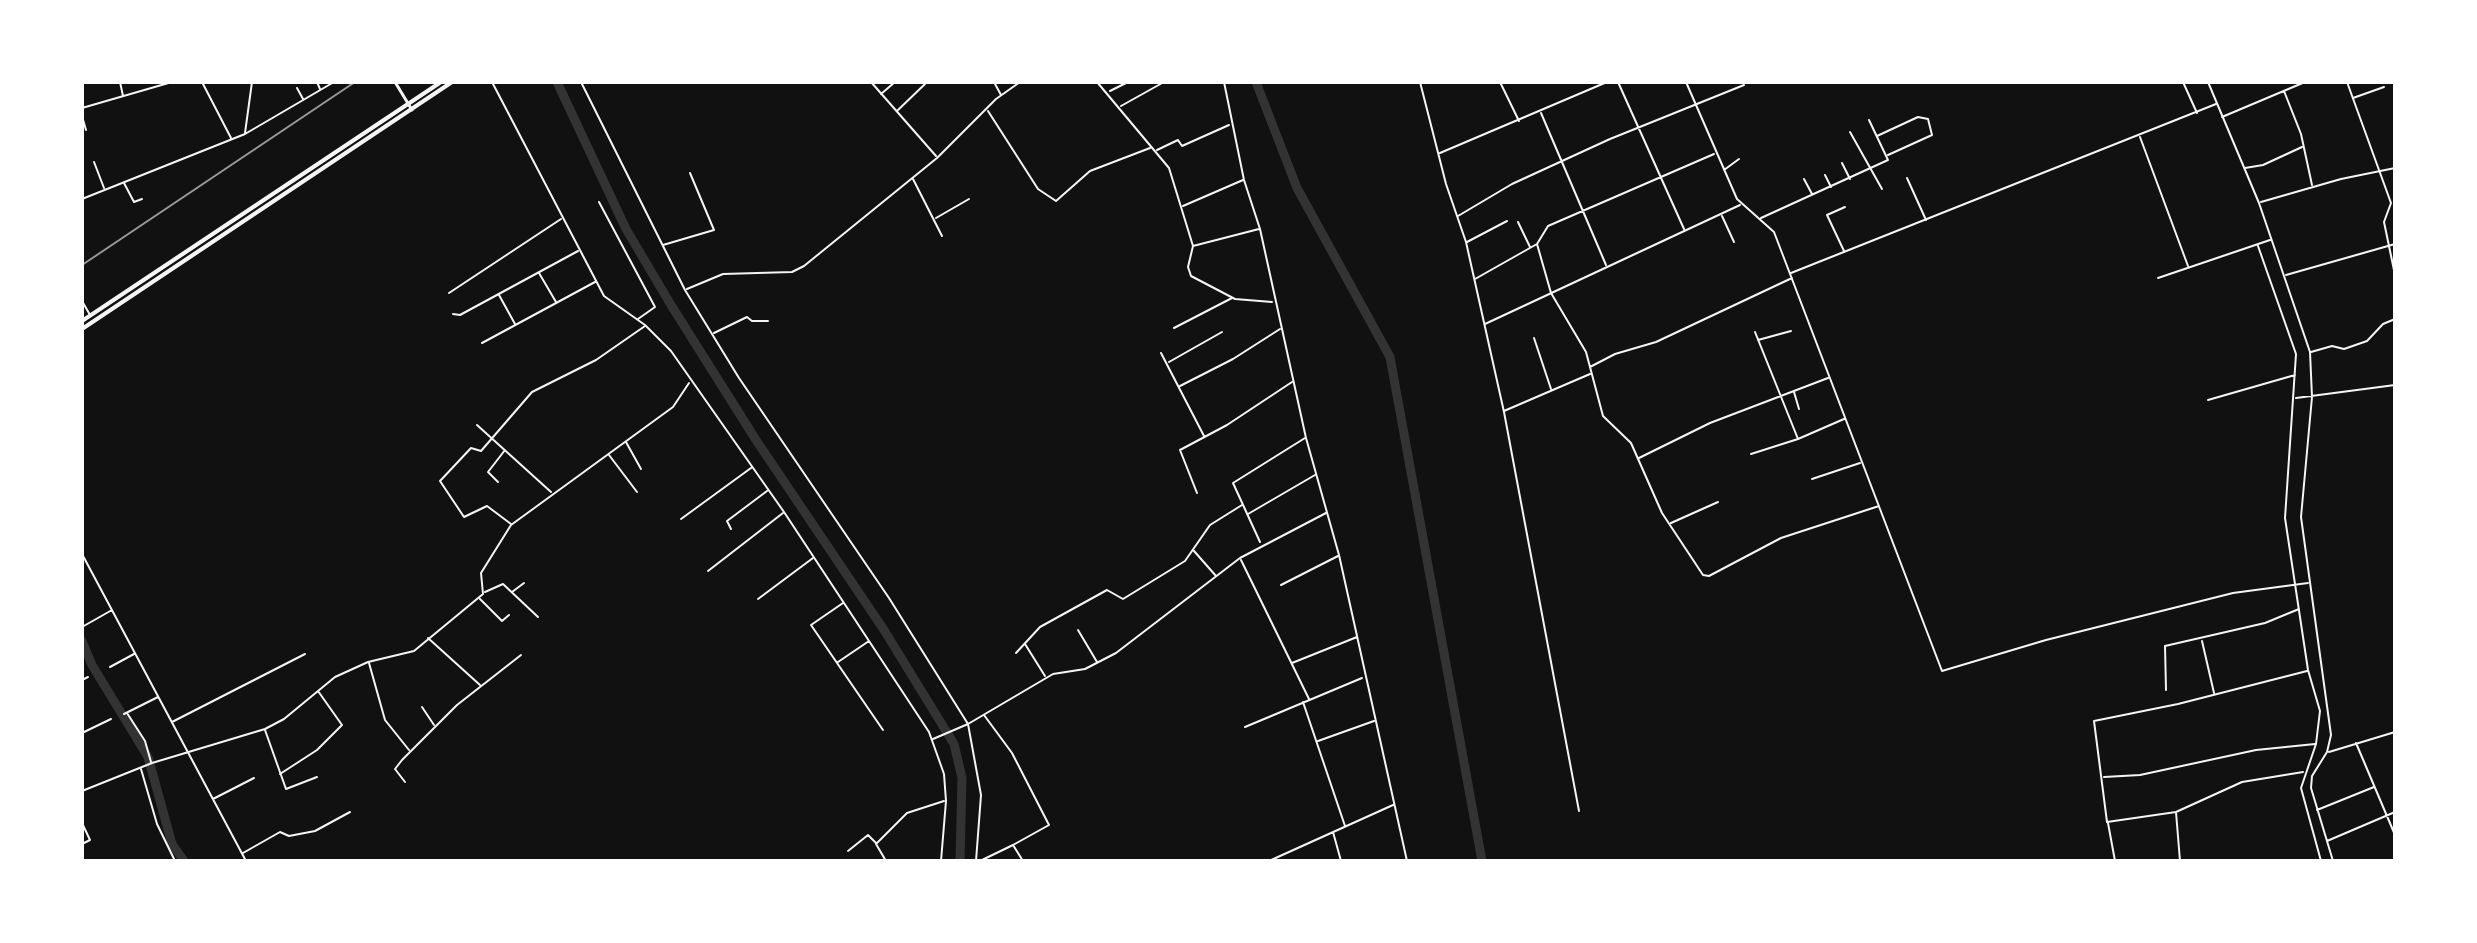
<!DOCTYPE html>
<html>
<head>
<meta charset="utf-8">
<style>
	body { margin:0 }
	#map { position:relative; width:2477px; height:943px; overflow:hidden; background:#111; font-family:"Zilla Slab",serif }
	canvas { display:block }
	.frame { position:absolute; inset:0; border:84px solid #fff; pointer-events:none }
</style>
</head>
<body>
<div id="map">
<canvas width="2477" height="943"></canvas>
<div class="frame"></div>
</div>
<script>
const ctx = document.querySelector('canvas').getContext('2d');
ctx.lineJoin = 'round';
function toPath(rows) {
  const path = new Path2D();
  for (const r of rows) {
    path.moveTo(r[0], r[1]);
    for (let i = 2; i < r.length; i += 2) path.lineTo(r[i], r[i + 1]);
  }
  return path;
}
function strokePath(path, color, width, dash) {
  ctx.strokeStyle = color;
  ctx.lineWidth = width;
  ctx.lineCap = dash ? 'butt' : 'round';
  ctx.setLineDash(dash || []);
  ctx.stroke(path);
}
const river = toPath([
	[557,82,626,229,671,305,756,440,884,630,954,744,962,778,960,861],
	[1256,82,1297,188,1390,357,1482,861],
	[82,641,92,665,148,757,172,844,184,861]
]);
const minor = toPath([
	[120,82,123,96],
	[202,82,231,138],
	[317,82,320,89],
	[492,82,604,296,645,325,671,351,784,512,929,732,944,774,946,801,941,861],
	[581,82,685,290,739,378,889,598,968,724,981,795,976,861],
	[871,82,936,156],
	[994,82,1001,95],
	[1097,82,1169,168,1193,246,1188,267,1191,276,1235,299,1272,302],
	[1224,82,1244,180,1260,229,1306,438,1339,555,1407,861],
	[1420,82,1446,184,1466,242,1504,412,1579,811],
	[1500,82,1519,121],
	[1618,82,1684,229],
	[1686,82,1737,199,1774,232,1942,671,2046,640,2233,593,2308,583],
	[2183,82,2197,113],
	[2208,82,2259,203,2310,352,2312,397,2301,517,2331,735,2327,752,2312,776,2311,788,2333,861],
	[2347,82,2391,203,2384,222,2395,275],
	[297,88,303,99],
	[1110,91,1128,82],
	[2284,91,2301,134,2312,185],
	[881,94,895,82],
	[2353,98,2384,87],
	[1121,106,1164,82],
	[82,108,172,82],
	[898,110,925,84],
	[988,111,1038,189,1056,201,1090,171,1150,148],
	[1541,113,1606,265],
	[82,116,86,130],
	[2222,117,2305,82],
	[1850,132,1882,189],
	[245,133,252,82],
	[1877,136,1918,117,1928,119,1932,135,1888,155],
	[2140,137,2188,266],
	[1157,150,1178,140,1182,146,1229,125],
	[1440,153,1607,82],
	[94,162,104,188],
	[1842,163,1850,179],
	[2245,168,2263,165,2302,147],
	[1724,170,1739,159],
	[1825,175,1831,187],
	[1907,178,1926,220],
	[913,179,942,236],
	[1804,179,1812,194],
	[124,183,134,202,142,199],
	[82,199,245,134,334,82],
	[599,202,655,307,638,319],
	[2261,202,2341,179,2395,168],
	[1183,206,1243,180],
	[1458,216,1512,184,1610,139,1744,85],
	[1722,216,1734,242],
	[936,218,969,199],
	[1761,218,1888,160,1869,120],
	[1518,222,1530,247],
	[1467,242,1507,221],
	[1537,244,1551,293,1586,352,1603,416,1631,443,1662,513,1703,575,1709,576,1781,538,1879,506],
	[663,245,714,230,690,173],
	[1193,246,1259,229],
	[2258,246,2296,354,2285,518,2308,670,2320,711,2316,744,2301,788,2321,861],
	[1844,251,1827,215,1845,207],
	[539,273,556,302],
	[1791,273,2216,104],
	[2286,275,2395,244],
	[2158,278,2270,240],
	[1475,279,1537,244,1548,226,1714,154],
	[687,289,723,274,792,272,804,266,937,158,996,99,1020,82],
	[449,293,561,219],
	[499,295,515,324],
	[82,301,90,315],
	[453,314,460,315,578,251],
	[1485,324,1740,205],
	[1174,328,1232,298],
	[1755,332,1798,439],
	[714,333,747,317,752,321,768,321],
	[1534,338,1551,389],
	[1758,340,1791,331],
	[482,343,595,282],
	[2311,352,2332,346,2344,349,2367,341,2383,324,2395,319],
	[1161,353,1204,436],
	[1169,362,1222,332],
	[1590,367,1615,354,1656,342,1792,278],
	[1180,386,1233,359,1280,329],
	[1794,392,1799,409],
	[2296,398,2395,385],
	[2208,400,2295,375],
	[1504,411,1590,374],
	[477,425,551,492],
	[626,442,641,469],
	[1751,454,1798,439,1844,419],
	[609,455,637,492],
	[1639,458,1710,423,1828,378],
	[1812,479,1860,463],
	[498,482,488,472,505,450],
	[1197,493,1180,450,1227,425,1292,382],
	[1248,514,1315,475],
	[681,519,751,468],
	[1671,523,1718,502],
	[511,524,487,506,464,517,440,481,471,448,481,451,532,392,596,360,645,326],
	[731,529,727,521,767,491],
	[1260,542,1233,483,1305,438],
	[1194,551,1216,576],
	[82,554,246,861],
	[1241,560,1309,699],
	[708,571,783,513],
	[1281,585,1338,556],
	[485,592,503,584,538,617],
	[512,592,524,583],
	[480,599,502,621,509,615],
	[758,599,813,558],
	[843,603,811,625,883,730],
	[82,627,112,610],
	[1078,630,1097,662],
	[428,638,480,685],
	[2202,641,2214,693],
	[1025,644,1045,676],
	[1016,653,1040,627,1107,590,1123,599,1185,561,1210,525,1242,505],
	[838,662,869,641],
	[369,663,385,720,409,750],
	[1292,663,1357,637],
	[110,667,134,654],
	[82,680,88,677],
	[2166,690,2165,646,2265,623,2299,609],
	[1303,702,1345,826],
	[422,707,434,725],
	[127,713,145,741,151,762],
	[124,714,158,697],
	[984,715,1012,753,1049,825,1013,845],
	[172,722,305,654],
	[1245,727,1362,678],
	[265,730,286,789,317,777],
	[82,733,111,719],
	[933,739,968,724,1053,674,1085,669,1116,653,1240,558,1326,513],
	[1318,741,1374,721],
	[2356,743,2395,835],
	[2329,752,2395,732],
	[141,769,157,824,175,861],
	[2303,772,2242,782,2176,812,2107,822,2094,721,2178,704,2307,671],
	[280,774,317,750,342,725,318,691],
	[2104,777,2140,775,2256,750,2315,744],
	[405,782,395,769,402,760,457,705,521,655],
	[82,791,152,763,265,729,284,719,335,677,368,662,414,651,483,594,481,573,511,525,673,407,689,383],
	[213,799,254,778],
	[2317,810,2374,787],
	[2176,812,2180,861],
	[82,823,90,840,82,844],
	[2108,823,2115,861],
	[1333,832,1341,861],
	[2327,841,2395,812],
	[848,851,868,835,876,843],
	[243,853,280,832,289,836,315,831,350,812],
	[886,861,876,844,907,813,944,801],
	[980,861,1013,845,1023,861],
	[1269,861,1393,805],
	[1384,861,1387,860]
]);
const tertiary = toPath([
	[395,82,412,110]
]);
const trunk = toPath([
	[82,321,441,82],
	[82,329,452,82]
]);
const rail = toPath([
	[82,265,355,82]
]);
strokePath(river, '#333', 9);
strokePath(minor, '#f5f5f5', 2);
strokePath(tertiary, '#f5f5f5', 3);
strokePath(trunk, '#f5f5f5', 4);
strokePath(rail, '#9a9a9a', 2);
</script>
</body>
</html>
